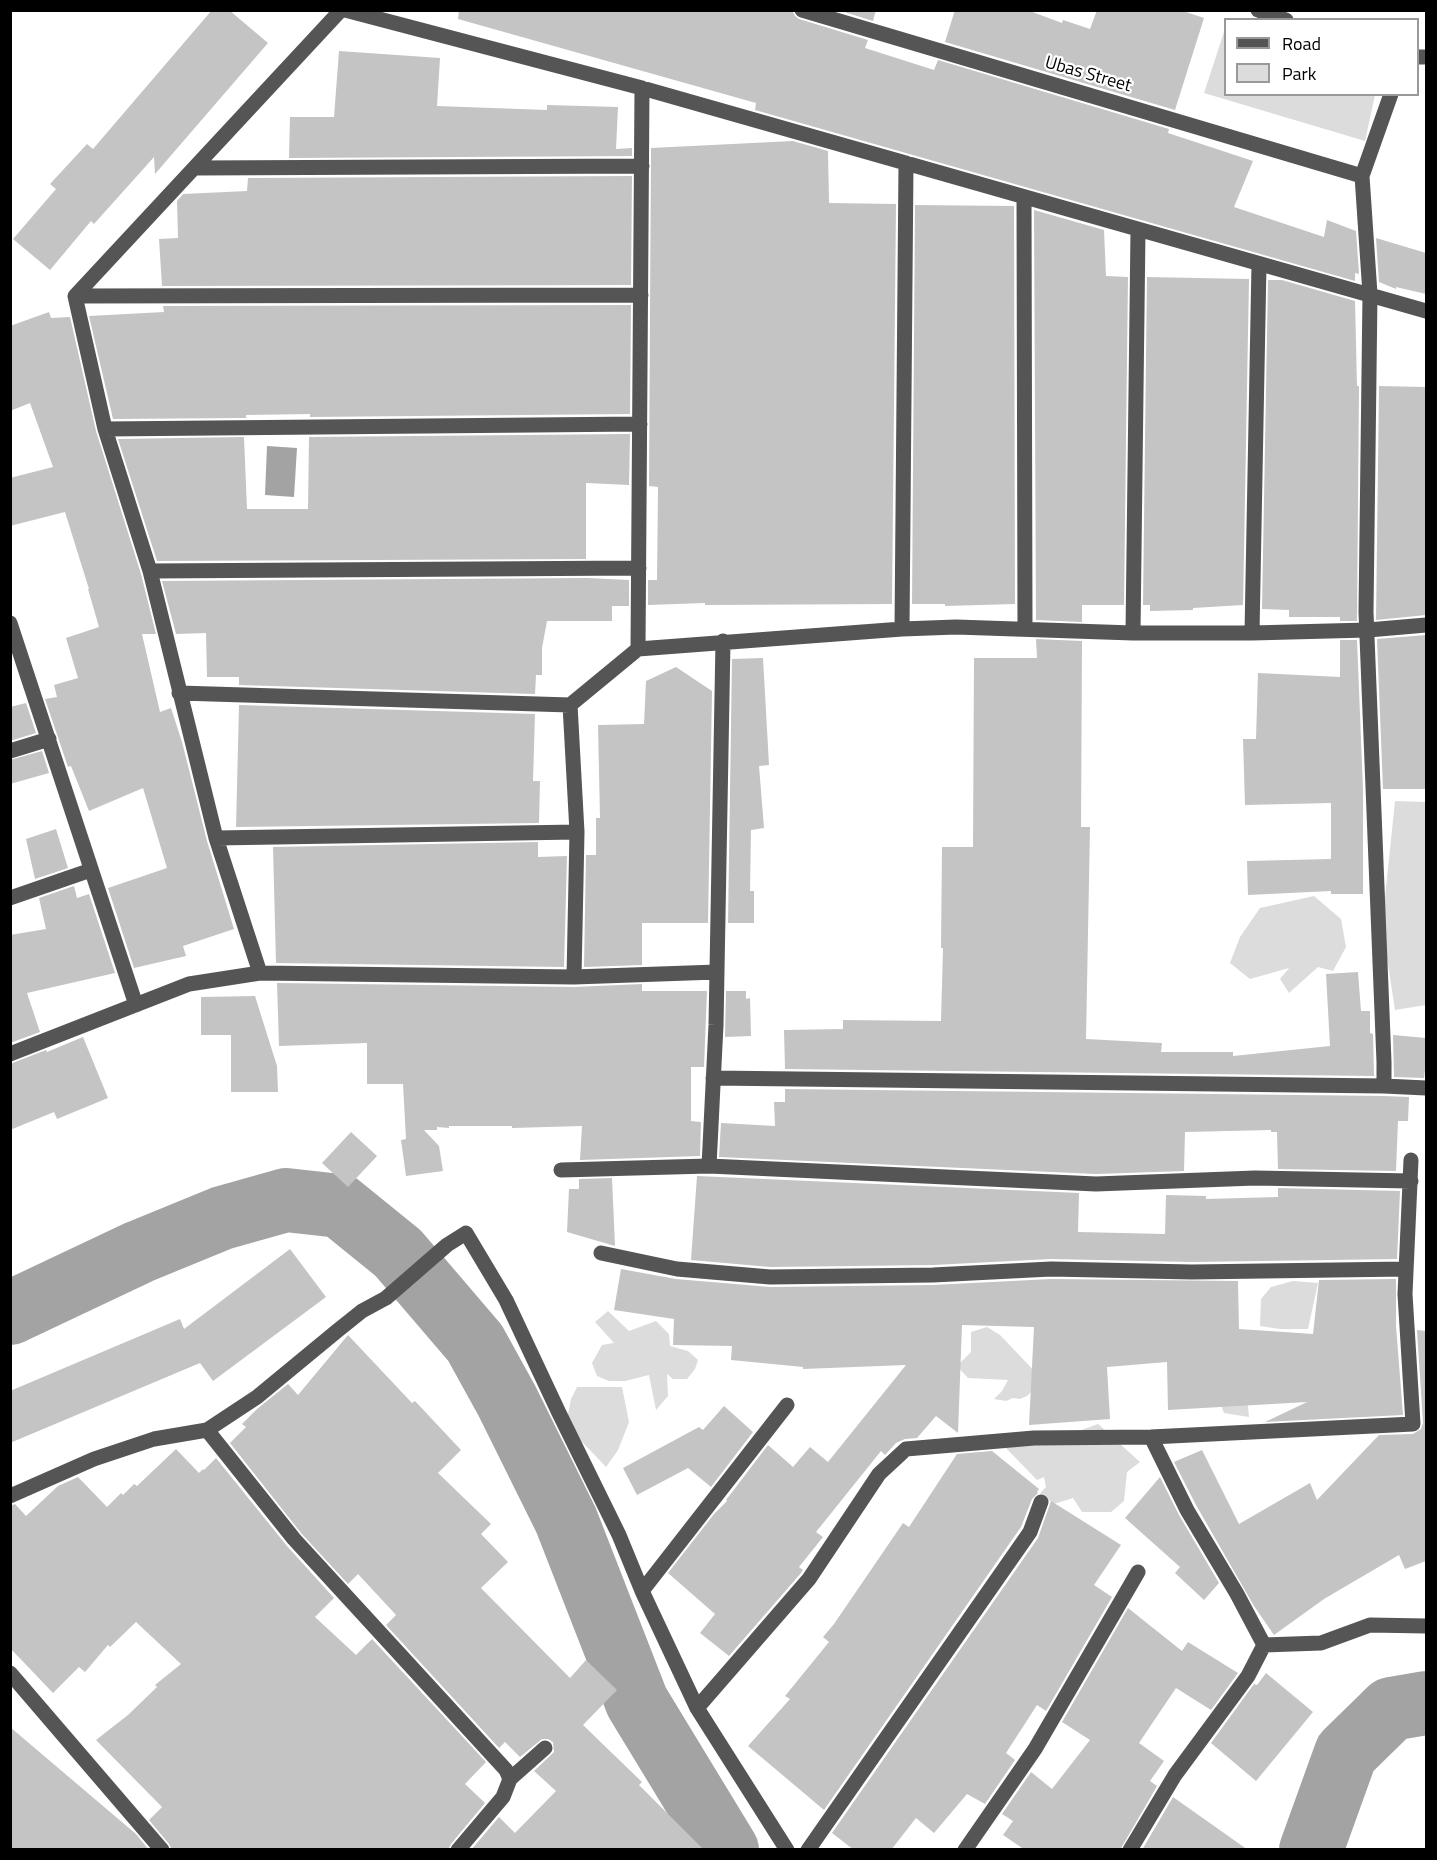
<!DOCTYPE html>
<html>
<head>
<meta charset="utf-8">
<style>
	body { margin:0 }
	#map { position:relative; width:1437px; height:1860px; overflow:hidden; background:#fff; font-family:"Titillium Web",sans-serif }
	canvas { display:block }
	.frame { position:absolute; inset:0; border:12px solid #000; pointer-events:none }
	.legend { position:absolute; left:1224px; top:18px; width:195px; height:78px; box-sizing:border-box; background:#fff; border:2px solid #999; margin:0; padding:8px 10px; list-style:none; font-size:18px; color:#000 }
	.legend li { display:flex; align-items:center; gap:12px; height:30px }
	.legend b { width:30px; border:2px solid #999 }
</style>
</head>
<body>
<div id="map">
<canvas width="1437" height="1860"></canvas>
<div class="frame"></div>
<ul class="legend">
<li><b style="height:8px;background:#555"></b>Road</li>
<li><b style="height:16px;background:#dcdcdc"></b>Park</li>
</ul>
</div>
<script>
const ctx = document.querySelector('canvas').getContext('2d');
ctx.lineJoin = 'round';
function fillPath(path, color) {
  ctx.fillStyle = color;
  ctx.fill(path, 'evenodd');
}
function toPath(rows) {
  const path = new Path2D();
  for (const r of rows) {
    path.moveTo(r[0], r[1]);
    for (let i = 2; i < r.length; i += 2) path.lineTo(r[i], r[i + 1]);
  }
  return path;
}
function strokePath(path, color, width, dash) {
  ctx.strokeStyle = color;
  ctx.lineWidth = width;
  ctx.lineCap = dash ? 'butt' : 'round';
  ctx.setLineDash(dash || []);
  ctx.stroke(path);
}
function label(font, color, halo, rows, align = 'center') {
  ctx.font = font + ' "Titillium Web",sans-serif';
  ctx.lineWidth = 4.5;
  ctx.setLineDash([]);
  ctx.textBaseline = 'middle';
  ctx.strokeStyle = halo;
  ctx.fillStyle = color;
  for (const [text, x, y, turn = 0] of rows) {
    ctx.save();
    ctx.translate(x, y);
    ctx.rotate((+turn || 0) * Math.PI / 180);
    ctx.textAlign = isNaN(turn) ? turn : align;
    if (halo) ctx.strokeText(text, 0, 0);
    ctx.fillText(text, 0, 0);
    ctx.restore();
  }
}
const green = toPath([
	[1225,29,1226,94,1375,95,1365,141,1204,93],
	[1395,801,1426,802,1426,1005,1395,1010,1382,926],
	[1314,896,1341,919,1346,947,1333,971,1318,967,1289,993,1280,979,1289,968,1250,979,1230,963,1240,937,1260,908],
	[1293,1281,1318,1283,1308,1329,1280,1329,1260,1326,1261,1299,1271,1287],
	[608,1311,629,1331,656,1321,669,1334,670,1346,688,1351,698,1360,695,1369,687,1379,673,1379,667,1374,668,1396,656,1410,649,1375,625,1381,609,1381,597,1376,592,1363,602,1345,614,1343,595,1322],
	[987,1327,1000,1335,1043,1380,1027,1396,1020,1399,1013,1398,1006,1401,994,1399,1002,1391,1008,1380,968,1378,957,1366,971,1352,971,1332],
	[1244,1365,1249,1417,1224,1413,1219,1400],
	[577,1387,622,1387,629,1422,618,1450,606,1467,566,1425,571,1399],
	[1098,1424,1140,1462,1127,1472,1124,1501,1111,1512,1082,1512,1073,1498,1054,1504,1040,1493,1046,1487,1044,1477,1037,1480,1003,1445,1042,1444]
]);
const water = toPath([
	[267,446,297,448,294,497,265,495]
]);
const river = toPath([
	[10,1313,139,1252,222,1218,286,1200,340,1206,398,1253,475,1343,507,1401,566,1520,637,1702,727,1850],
	[1311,1850,1346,1753,1391,1709,1426,1703]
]);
const building = toPath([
	[212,10,229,10,268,43,155,174,154,157,94,224,91,221,50,270,13,239,56,189,50,184,87,144,93,149],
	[459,10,792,10,795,16,799,19,868,40,865,48,934,70,938,60,1169,129,1168,133,1253,161,1234,207,1324,237,1327,220,1356,231,1359,274,1355,273,1355,281,755,110,756,103,458,19],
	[838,10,876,10,873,21],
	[955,10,1027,10,1062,23,1063,20,1090,29,1097,10,1180,10,1204,18,1175,110,945,42],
	[339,51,440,58,437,106,547,110,547,105,618,107,616,149,632,148,632,156,289,158,290,117,334,117],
	[793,141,828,151,829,203,896,204,892,604,705,605,705,603,648,605,648,580,657,580,658,487,649,486,651,148],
	[632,176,631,285,162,286,159,239,178,238,177,201,183,194,247,191,248,178],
	[915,205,1014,206,1015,604,945,606,945,604,912,604],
	[1034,210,1104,230,1106,276,1128,277,1124,605,1082,605,1082,622,1036,620],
	[1376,238,1426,253,1426,294,1396,287,1396,289,1379,282],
	[1147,277,1249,279,1243,605,1193,608,1193,610,1150,611,1150,605,1143,605],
	[1268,280,1282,280,1355,301,1357,386,1359,386,1357,621,1340,621,1340,617,1289,617,1289,610,1262,609],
	[631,305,630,414,310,417,310,414,246,415,246,418,243,418,113,419,89,316,164,312,163,306],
	[49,312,51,318,70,317,96,431,141,574,156,634,142,634,160,712,171,708,182,742,207,841,234,929,183,946,186,956,134,968,108,888,167,868,143,788,89,811,71,766,68,767,45,699,57,697,54,685,78,678,66,638,99,627,88,589,89,589,65,512,10,526,10,478,53,467,30,403,10,411,10,326],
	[1379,386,1426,387,1426,615,1376,620],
	[630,434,629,485,586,483,586,559,157,561,118,439,244,437,247,509,308,509,309,437],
	[587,578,629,580,629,606,612,606,612,621,547,621,542,648,542,675,536,675,535,694,239,685,239,677,207,677,206,633,176,634,162,581],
	[1426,635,1426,789,1383,789,1377,639],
	[1036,639,1082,641,1081,827,1090,827,1086,1039,1162,1043,1161,1052,1233,1052,1233,1056,1330,1046,1326,974,1358,972,1361,1011,1370,1011,1370,1033,1373,1034,1374,1076,785,1069,784,1030,843,1029,843,1020,941,1021,943,948,941,948,942,847,973,847,974,658,1037,658],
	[1340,640,1357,640,1363,789,1363,894,1331,894,1331,891,1248,895,1247,861,1331,859,1331,803,1245,805,1243,739,1256,739,1258,673,1340,677],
	[763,658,769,765,759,766,764,828,751,830,750,891,754,891,754,923,728,923,732,659],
	[676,667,712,691,708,923,642,923,642,965,584,967,586,855,596,855,596,818,600,818,598,725,644,724,646,681],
	[26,703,36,733,10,741,10,707],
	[239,705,535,714,533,781,540,781,539,823,236,827],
	[42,751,49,773,10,784,10,760],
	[56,829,68,868,35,879,26,839],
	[538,842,538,857,567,856,564,967,276,963,273,847],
	[74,886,77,898,89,894,115,973,27,993,40,1032,10,1043,10,935,46,929,39,898],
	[277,983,574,987,642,984,642,991,707,991,704,1067,691,1067,691,1121,701,1122,700,1156,580,1160,582,1126,512,1128,512,1126,449,1126,449,1128,437,1127,437,1130,424,1130,439,1146,443,1171,406,1176,401,1140,406,1139,403,1084,367,1084,367,1043,279,1046],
	[726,991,746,991,746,999,750,998,751,1036,725,1037],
	[255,996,277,1066,278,1092,231,1092,231,1035,201,1035,201,997],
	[1393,1035,1426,1038,1426,1062,1424,1078,1394,1077],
	[83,1037,108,1098,57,1119,54,1112,10,1130,10,1064,46,1050,47,1052],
	[785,1089,1384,1096,1409,1097,1408,1121,1398,1121,1396,1171,1278,1169,1277,1132,1271,1132,1271,1130,1185,1132,1184,1171,1096,1174,719,1157,721,1123,775,1126,774,1102,785,1102],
	[351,1132,377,1156,348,1187,322,1163],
	[697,1176,1079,1193,1078,1232,1165,1234,1166,1195,1206,1196,1206,1199,1278,1197,1278,1188,1400,1191,1397,1259,1192,1262,1051,1259,933,1265,770,1267,691,1260],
	[612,1178,615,1246,567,1232,569,1189,579,1189,579,1179],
	[290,1249,326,1297,213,1381,200,1363,10,1443,10,1391,180,1319,184,1329],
	[621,1269,676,1279,770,1287,933,1285,1051,1279,1238,1281,1239,1329,1313,1334,1319,1280,1396,1279,1396,1326,1403,1415,1265,1422,1307,1402,1168,1410,1167,1362,1107,1367,1110,1419,1029,1425,1034,1327,962,1325,958,1433,936,1416,917,1438,905,1439,896,1443,885,1455,881,1451,816,1532,823,1537,799,1567,803,1570,801,1573,729,1656,700,1633,715,1614,668,1573,714,1514,727,1501,726,1500,768,1445,793,1467,810,1447,828,1462,906,1365,803,1369,803,1367,731,1360,732,1346,673,1345,674,1319,614,1310],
	[1417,1330,1426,1331,1426,1561,1405,1569,1399,1555,1324,1599,1274,1635,1254,1606,1196,1505,1174,1462,1202,1450,1239,1524,1310,1483,1317,1500,1379,1435,1413,1434,1421,1429,1423,1423],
	[348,1335,412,1403,415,1401,461,1450,438,1473,491,1524,481,1534,508,1562,481,1588,570,1678,586,1660,617,1690,583,1725,642,1782,639,1785,704,1850,471,1850,499,1817,515,1833,556,1791,534,1771,554,1752,553,1742,548,1739,542,1739,520,1757,505,1742,499,1748,386,1625,396,1615,358,1574,348,1584,301,1533,230,1443,246,1427,242,1424,257,1409,288,1384,298,1395],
	[724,1406,753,1432,711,1487,688,1468,637,1495,623,1468,699,1427,703,1430],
	[176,1449,199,1473,203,1469,204,1470,216,1458,287,1546,334,1598,315,1617,356,1655,372,1639,486,1762,465,1784,485,1803,451,1844,448,1850,172,1850,169,1844,149,1820,162,1807,96,1740,128,1715,157,1687,155,1685,181,1664,136,1622,110,1647,108,1645,85,1672,79,1667,53,1693,10,1648,10,1506,15,1504,26,1516,58,1486,78,1477,107,1507,121,1493,123,1495,134,1484,137,1486],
	[992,1451,1039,1489,1037,1492,1038,1493,1032,1499,1021,1527,824,1810,748,1746,790,1699,785,1696,829,1642,823,1637,834,1624,903,1523,909,1527,957,1454],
	[1160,1477,1179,1515,1219,1583,1204,1600,1175,1573,1180,1567,1125,1518],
	[1051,1501,1121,1545,1094,1585,1112,1597,1046,1711,1037,1705,1006,1753,1015,1760,985,1804,967,1794,934,1833,916,1818,891,1850,854,1850,832,1833,1038,1538],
	[1128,1608,1182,1651,1188,1642,1238,1673,1211,1710,1176,1688,1139,1743,1164,1761,1150,1781,1157,1786,1120,1850,1025,1850,1003,1835,1013,1821,1002,1814,1031,1772,1052,1789,1090,1740,1062,1722],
	[1266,1673,1313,1712,1256,1781,1211,1743,1254,1684,1257,1685],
	[10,1727,136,1834,149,1850,10,1850],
	[1173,1797,1248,1850,1142,1850]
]);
const minor = toPath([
	[345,10,642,88,1426,311],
	[802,10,1362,176],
	[1258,10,1286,20],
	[1418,57,1426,57],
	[1391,94,1362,176,1370,294,1366,612,1384,1062,1384,1086,1426,1088],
	[196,168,642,166],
	[1024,197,1025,629],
	[75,296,641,295],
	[105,429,640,424],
	[150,571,639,568],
	[10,623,136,1005],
	[902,629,906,163],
	[1133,633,1138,230],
	[1252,633,1259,264],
	[638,649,642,88],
	[179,693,570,705,638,649,902,629,956,627,1133,633,1252,633,1368,630,1426,625],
	[570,705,577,832,574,977],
	[10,751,49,739],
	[216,838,577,832],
	[10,898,91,870],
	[260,973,216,838,150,571,105,429,75,296,341,10],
	[10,1054,189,984,260,973,574,977,717,972],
	[713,1078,1384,1086],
	[709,1166,716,1025,723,641],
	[561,1170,709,1166,1096,1184,1255,1178,1411,1181],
	[601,1253,677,1269,770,1277,933,1275,1051,1269,1192,1272,1406,1269],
	[207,1430,294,1539,506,1770,510,1779],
	[10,1496,94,1459,154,1439,207,1430,257,1397,337,1331,362,1311,386,1298,447,1245,466,1233,506,1300,559,1413,619,1535,642,1591,697,1708,787,1850],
	[642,1591,787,1405],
	[1264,1645,1321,1643,1370,1625,1426,1626],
	[10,1673,162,1850],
	[697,1708,809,1579,879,1474,906,1449,1034,1438,1151,1437,1413,1424,1405,1294,1411,1160],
	[458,1850,503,1797,510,1779,545,1748],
	[808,1850,1030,1532,1041,1502],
	[965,1850,1035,1749,1138,1572],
	[1130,1850,1175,1775,1248,1676,1264,1645,1237,1594,1187,1510,1151,1437]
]);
const streetNames = [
	["Ubas Street",1088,75,16]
];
fillPath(green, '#dcdcdc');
fillPath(water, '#a3a3a3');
strokePath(river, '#a3a3a3', 64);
fillPath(building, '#c4c4c4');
strokePath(minor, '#555', 15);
label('18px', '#000', '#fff', streetNames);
</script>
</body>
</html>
